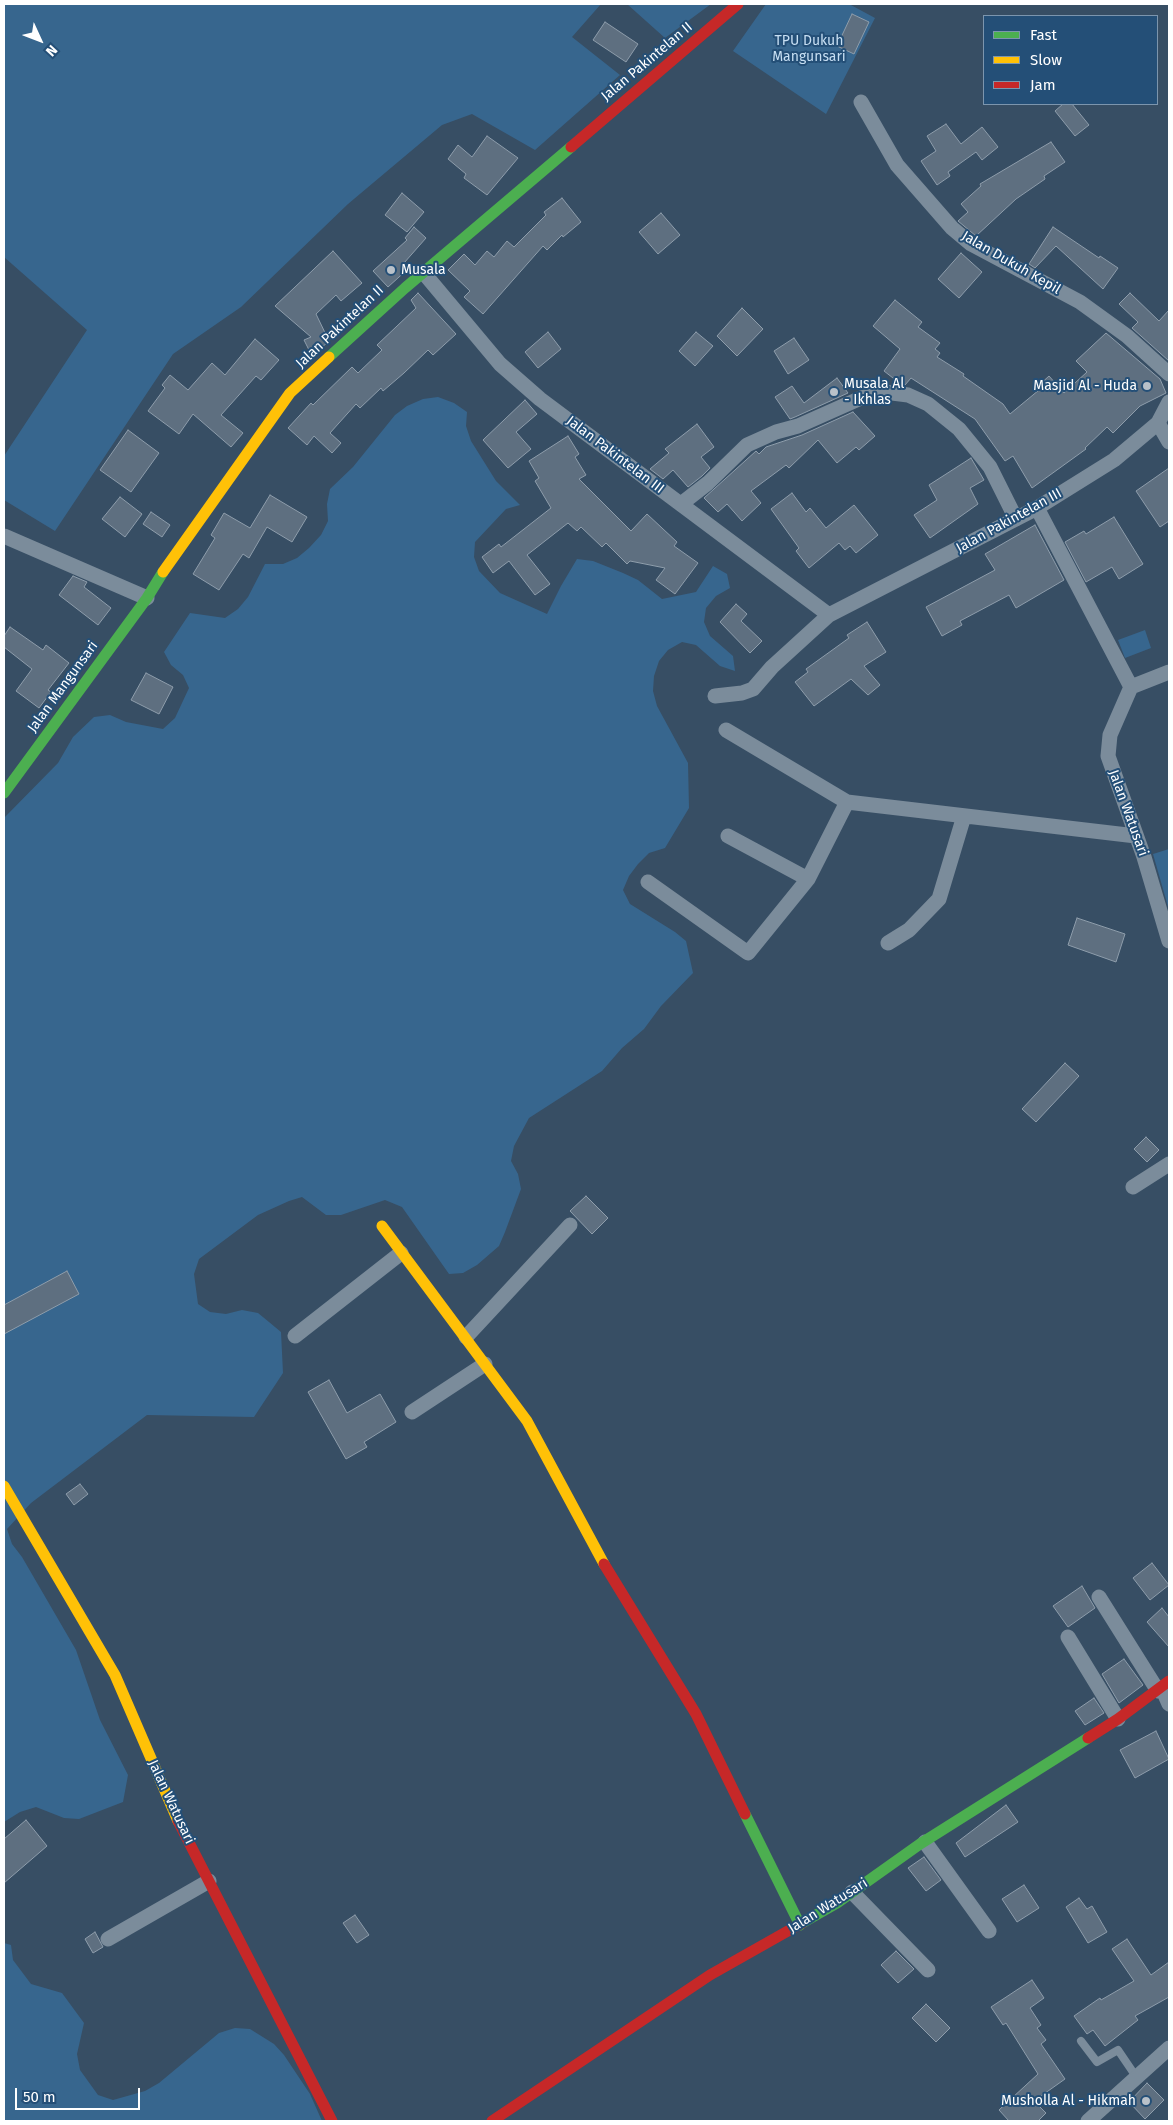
<!DOCTYPE html>
<html>
<head>
<meta charset="utf-8">
<style>
	body { margin:0 }
	#map { position:relative; width:1173px; height:2125px; overflow:hidden; background:#374e64; font-family:"Fira Sans",sans-serif }
	canvas { display:block }
	.frame { position:absolute; inset:0; border:5px solid #fff; pointer-events:none }
	.legend { position:absolute; left:983px; top:15px; width:175px; height:90px; box-sizing:border-box; background:#244f77; border:1px solid #7c95ad; margin:0; padding:6px 9px; list-style:none; font-size:15px; color:#fff }
	.legend li { display:flex; align-items:center; gap:10px; height:25px }
	.legend b { width:25px; border:1px solid #7c95ad }
	.north { position:absolute; left:15px; top:15px; width:50px; height:50px; -webkit-text-stroke:4px #244f77; paint-order:stroke; rotate:133deg; font-size:14px; font-weight:700; line-height:20px; text-align:center; color:#fff }
	.north::after { content:''; display:block; margin:auto; width:18px; height:22px; background:#fff; clip-path:polygon(50% 0,100% 100%,50% 72%,0 100%) }
	.scale { position:absolute; left:15px; top:2088px; width:125px; height:22px; box-sizing:border-box; border:2px solid #fff; border-top:0; padding-left:6px; font-size:15px; line-height:18px; white-space:nowrap; color:#fff; -webkit-text-stroke:4px #244f77; paint-order:stroke }
</style>
</head>
<body>
<div id="map">
<canvas width="1173" height="2125"></canvas>
<div class="frame"></div>
<ul class="legend">
<li><b style="height:6px;background:#4caf50"></b>Fast</li>
<li><b style="height:6px;background:#ffc107"></b>Slow</li>
<li><b style="height:6px;background:#c62828"></b>Jam</li>
</ul>
<div class="north">N</div>
<div class="scale">50 m</div>
</div>
<script>
const ctx = document.querySelector('canvas').getContext('2d');
ctx.lineJoin = 'round';
function fillPath(path, color) {
  ctx.fillStyle = color;
  ctx.fill(path, 'evenodd');
}
function toPath(rows) {
  const path = new Path2D();
  for (const r of rows) {
    path.moveTo(r[0], r[1]);
    for (let i = 2; i < r.length; i += 2) path.lineTo(r[i], r[i + 1]);
  }
  return path;
}
function strokePath(path, color, width, dash) {
  ctx.strokeStyle = color;
  ctx.lineWidth = width;
  ctx.lineCap = dash ? 'butt' : 'round';
  ctx.setLineDash(dash || []);
  ctx.stroke(path);
}
function label(font, color, halo, rows, align = 'center') {
  ctx.font = font + ' "Fira Sans",sans-serif';
  ctx.lineWidth = 4;
  ctx.setLineDash([]);
  ctx.textBaseline = 'middle';
  ctx.strokeStyle = halo;
  ctx.fillStyle = color;
  for (const [text, x, y, turn = 0] of rows) {
    ctx.save();
    ctx.translate(x, y);
    ctx.rotate((+turn || 0) * Math.PI / 180);
    ctx.textAlign = isNaN(turn) ? turn : align;
    if (halo) ctx.strokeText(text, 0, 0);
    ctx.fillText(text, 0, 0);
    ctx.restore();
  }
}
const green = toPath([
	[4,4,601,4,572,37,620,75,535,150,472,114,442,125,348,204,241,307,173,354,55,531,4,500,4,456,87,330,4,257],
	[627,4,711,4,665,38],
	[766,4,849,4,875,18,826,114,733,51],
	[438,397,454,403,467,412,466,426,471,441,496,481,520,505,506,509,475,542,474,557,479,571,500,593,547,614,561,586,577,559,593,561,623,573,638,580,662,599,696,592,713,566,727,574,730,588,716,596,706,608,704,622,710,636,733,656,735,671,720,666,696,645,682,642,668,650,659,661,654,676,653,691,657,706,688,763,689,808,665,848,649,853,638,864,629,876,623,890,630,904,675,932,686,941,693,973,661,1006,644,1029,622,1048,602,1071,529,1118,514,1146,511,1161,518,1174,521,1189,505,1232,499,1246,477,1265,463,1273,449,1274,402,1207,385,1200,341,1215,326,1215,302,1197,289,1201,258,1215,199,1259,194,1274,198,1304,210,1312,226,1314,242,1310,258,1313,269,1322,281,1332,283,1373,254,1417,147,1415,31,1503,7,1529,12,1544,22,1557,76,1650,100,1720,128,1775,123,1802,79,1819,64,1818,36,1807,20,1812,4,1822,4,818,58,763,73,737,94,717,110,715,126,722,163,729,175,718,189,688,183,675,171,665,164,652,190,613,225,618,238,609,248,597,265,564,283,564,297,558,309,548,321,535,328,521,327,504,330,489,353,467,395,415,407,406,423,399],
	[1145,630,1151,648,1125,658,1118,640],
	[1169,849,1169,910,1153,854],
	[4,1943,11,1945,13,1960,31,1984,62,1993,84,2023,77,2054,80,2070,98,2095,113,2100,145,2091,159,2083,219,2033,235,2028,250,2029,274,2044,284,2055,310,2094,322,2121,4,2121]
]);
const building = toPath([
	[852,14,869,22,854,54,837,46,852,14],
	[605,22,638,44,626,62,593,40,605,22],
	[1063,104,1072,104,1089,125,1075,136,1055,111,1063,104],
	[946,124,961,144,982,127,998,147,982,160,976,152,948,172,950,176,937,185,921,161,936,151,927,136,946,124],
	[487,136,518,158,487,195,464,178,466,174,448,159,458,145,472,157,487,136],
	[1051,142,1065,162,1044,176,1045,179,1016,199,976,236,958,221,968,212,961,204,981,186,980,184,1051,142],
	[402,193,424,212,407,232,385,215,402,193],
	[562,198,581,222,563,237,562,235,547,250,543,246,483,314,464,297,470,291,448,270,464,254,475,265,487,251,494,257,507,241,514,247,546,215,544,212,562,198],
	[661,213,680,235,658,254,639,232,661,213],
	[414,227,426,238,404,263,409,268,388,287,373,271,407,240,405,238,414,227],
	[1053,227,1099,258,1100,256,1118,268,1103,289,1056,246,1035,268,1029,264,1053,227],
	[333,251,362,283,341,301,336,295,316,314,329,341,312,356,304,340,311,337,275,306,333,251],
	[961,253,982,272,959,298,938,279,961,253],
	[418,293,456,334,433,355,428,350,404,373,383,391,381,388,360,408,356,404,330,433,341,443,332,453,314,436,307,445,288,428,311,403,313,405,352,367,358,373,382,350,377,345,416,308,411,300,418,293],
	[1130,293,1159,321,1169,310,1169,361,1132,328,1138,322,1119,304,1130,293],
	[895,300,922,322,918,327,940,343,935,349,940,353,937,357,964,374,963,376,1003,404,1010,414,1039,390,1037,387,1049,376,1064,393,1087,372,1076,361,1106,333,1160,379,1166,393,1140,406,1113,433,1107,427,1085,448,1086,449,1032,488,1013,456,1005,461,975,419,911,378,905,385,902,385,884,371,900,349,873,326,895,300],
	[742,308,763,329,737,356,717,336,742,308],
	[548,332,561,349,538,368,525,352,548,332],
	[696,332,713,346,695,366,679,351,696,332],
	[794,338,809,360,788,374,774,351,794,338],
	[255,339,279,360,261,380,256,376,221,415,243,433,231,447,193,414,179,434,148,411,165,388,162,385,170,375,188,390,212,363,225,375,255,339],
	[837,378,848,393,795,417,790,419,775,397,792,386,804,403,837,378],
	[525,400,537,414,516,432,531,449,508,468,483,440,525,400],
	[853,412,875,436,859,450,856,447,837,463,818,440,789,468,786,465,751,491,761,503,742,521,727,504,718,512,704,498,756,451,759,454,766,447,802,435,853,412],
	[697,424,714,447,701,457,710,468,702,476,688,487,673,470,663,479,650,469,669,453,665,449,697,424],
	[128,430,159,453,131,492,100,470,128,430],
	[568,436,579,454,575,457,586,475,579,479,631,531,647,514,677,542,674,546,698,563,675,594,656,580,665,568,630,561,627,564,606,543,602,547,581,527,577,531,568,523,527,555,550,584,535,595,509,561,493,573,482,557,499,544,501,547,551,508,535,481,539,478,529,461,568,436],
	[971,458,984,480,970,488,978,504,930,538,914,515,937,500,929,485,971,458],
	[1169,468,1169,521,1160,527,1136,491,1169,468],
	[792,493,806,512,810,508,826,528,854,505,878,535,856,553,850,546,845,550,839,543,809,568,796,551,799,548,771,509,792,493],
	[270,495,307,517,292,542,267,527,249,558,243,554,219,590,193,574,215,538,211,535,224,513,250,528,270,495],
	[120,497,142,514,125,537,102,519,120,497],
	[151,512,170,525,162,537,143,524,151,512],
	[1114,517,1143,564,1119,579,1112,567,1086,582,1065,542,1084,531,1086,534,1114,517],
	[1035,525,1064,580,1016,608,1009,595,960,621,962,625,942,636,926,607,995,570,985,554,1035,525],
	[73,576,87,582,84,587,111,608,98,625,59,595,73,576],
	[736,604,747,614,741,621,762,641,750,653,720,622,736,604],
	[867,622,886,652,864,666,880,685,868,695,851,679,814,706,795,682,808,672,806,669,849,638,847,635,867,622],
	[10,627,43,650,46,645,69,663,48,690,51,692,39,708,16,691,32,669,4,647,4,636,10,627],
	[146,673,173,687,159,714,131,700,146,673],
	[1077,918,1125,934,1116,962,1068,945,1077,918],
	[1065,1063,1079,1076,1036,1122,1022,1109,1065,1063],
	[1146,1137,1159,1150,1147,1162,1134,1149,1146,1137],
	[586,1196,608,1218,592,1234,570,1211,586,1196],
	[67,1271,79,1294,4,1334,4,1305,67,1271],
	[329,1380,347,1413,380,1394,396,1422,364,1442,367,1447,346,1459,308,1392,329,1380],
	[80,1484,88,1494,74,1505,66,1494,80,1484],
	[1152,1563,1169,1585,1150,1600,1133,1578,1152,1563],
	[1082,1586,1095,1608,1068,1627,1053,1606,1082,1586],
	[1162,1608,1169,1617,1169,1647,1147,1622,1162,1608],
	[1124,1659,1143,1685,1119,1703,1102,1674,1124,1659],
	[1094,1698,1104,1713,1085,1725,1075,1711,1094,1698],
	[1156,1731,1169,1759,1135,1778,1120,1750,1156,1731],
	[1006,1805,1018,1822,965,1857,956,1843,1006,1805],
	[26,1820,47,1846,4,1883,4,1839,26,1820],
	[924,1857,941,1880,926,1891,908,1868,924,1857],
	[1024,1885,1039,1908,1017,1922,1002,1899,1024,1885],
	[1079,1898,1087,1909,1092,1906,1107,1932,1088,1943,1066,1907,1079,1898],
	[355,1915,369,1935,357,1943,343,1923,355,1915],
	[95,1932,103,1947,93,1953,85,1939,95,1932],
	[1127,1939,1151,1975,1169,1962,1169,1997,1135,2016,1138,2020,1105,2046,1093,2030,1087,2034,1074,2016,1100,1998,1101,2000,1134,1981,1112,1949,1127,1939],
	[896,1951,914,1969,898,1983,881,1965,896,1951],
	[1032,1980,1044,1998,1030,2008,1041,2025,1037,2028,1046,2040,1041,2044,1065,2079,1034,2101,1046,2113,1038,2121,1009,2121,999,2110,1038,2074,1006,2023,1003,2025,991,2007,1032,1980],
	[926,2004,950,2028,936,2042,912,2018,926,2004],
	[1147,2083,1164,2100,1145,2119,1129,2102,1147,2083]
]);
const lane = toPath([
	[1081,2041,1097,2062,1118,2050,1137,2078]
]);
const street = toPath([
	[861,102,897,165,952,228,971,244,1080,302,1127,336,1169,374],
	[423,272,500,364,540,399,829,615],
	[1158,423,1169,442],
	[681,504,708,483,747,445,776,432,798,426,861,398,884,392,908,395,928,404,959,429,990,467,1016,519],
	[1037,508,1131,687,1169,672],
	[4,536,147,598],
	[1131,687,1110,735,1108,756,1144,857,1169,941],
	[715,696,742,693,753,689,772,667,829,615,1037,508,1114,460,1158,423,1169,402],
	[726,730,847,802,1136,836],
	[728,836,808,879],
	[648,882,748,953,808,879,847,802],
	[888,943,909,930,939,899,964,816],
	[1133,1187,1169,1164],
	[295,1336,401,1253],
	[466,1337,570,1225],
	[412,1412,485,1364],
	[1099,1597,1158,1691],
	[1068,1637,1118,1719],
	[1162,1688,1169,1704],
	[925,1842,989,1931],
	[852,1892,928,1970],
	[108,1939,209,1881],
	[1088,2121,1169,2048]
]);
const fast = toPath([
	[329,357,405,288,571,147],
	[4,793,147,598,163,572],
	[745,1814,800,1925],
	[802,1923,837,1903,920,1844,1088,1738]
]);
const slow = toPath([
	[163,572,290,393,329,357],
	[382,1226,527,1421,604,1564],
	[4,1486,115,1675,178,1821]
]);
const jam = toPath([
	[571,147,738,4],
	[604,1564,696,1714,745,1814],
	[1088,1738,1118,1719,1169,1681],
	[178,1821,332,2121],
	[492,2121,710,1975,802,1923]
]);
const markers = [
	[391,270,5,"#b9c1c9"],
	[1147,386,5,"#b9c1c9"],
	[834,392,5,"#b9c1c9"],
	[1146,2101,5,"#b9c1c9"]
];
const parkNames = [
	["TPU Dukuh",809,41],
	["Mangunsari",809,57]
];
const streetNames = [
	["Jalan Pakintelan II",647,62,-40],
	["Jalan Dukuh Kepil",1011,263,30],
	["Jalan Pakintelan II",340,327,-43],
	["Jalan Pakintelan III",615,455,37],
	["Jalan Pakintelan III",1009,521,-29],
	["Jalan Mangunsari",63,687,-54],
	["Jalan Watusari",1128,813,70],
	["Jalan Watusari",171,1802,65],
	["Jalan Watusari",828,1906,-32]
];
const poiNames = [
	["Musala",401,270],
	["Musala Al",844,384],
	["- Ikhlas",844,400],
	["Masjid Al - Huda",1137,386,"right"],
	["Musholla Al - Hikmah",1136,2101,"right"]
];
fillPath(green, '#37668e');
fillPath(building, '#5e6f80');
strokePath(building, '#8e9dab', 1);
strokePath(lane, '#7b8c9b', 8);
strokePath(street, '#7b8c9b', 15);
strokePath(fast, '#4caf50', 11);
strokePath(slow, '#ffc107', 11);
strokePath(jam, '#c62828', 11);
for (const [x, y, r, color] of markers) {
  const dot = new Path2D();
  dot.arc(x, y, r, 0, 2 * Math.PI);
  ctx.fillStyle = color;
  ctx.fill(dot);
  strokePath(dot, '#244f77', 2);
}
label('14px', '#c7dff3', '#244f77', parkNames);
label('14px', '#fff', '#244f77', streetNames);
label('14px', '#fff', '#244f77', poiNames, 'left');
</script>
</body>
</html>
